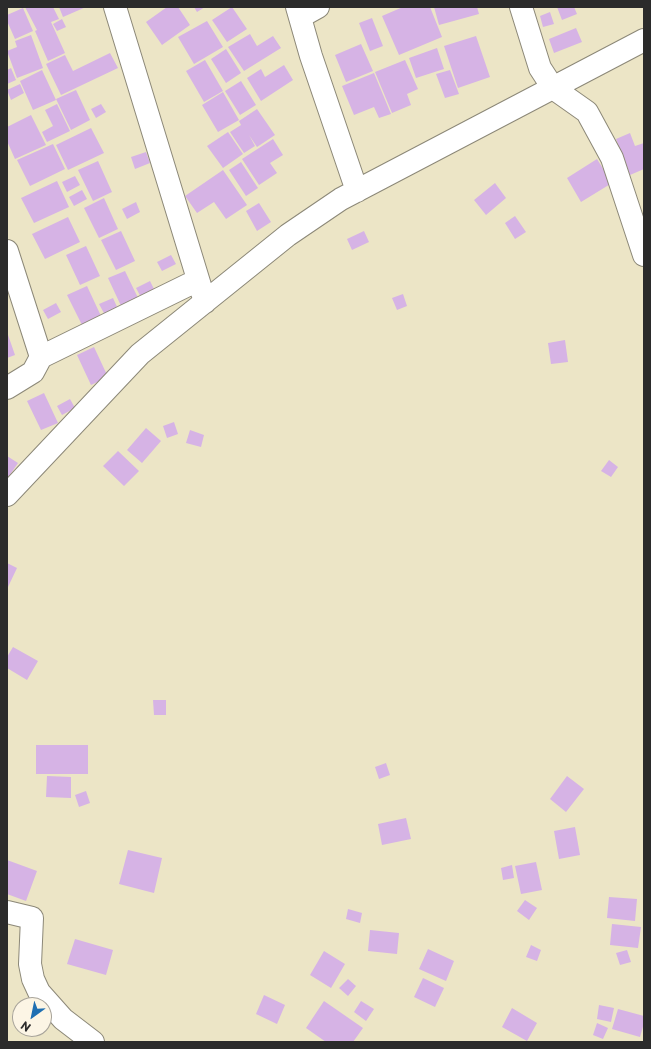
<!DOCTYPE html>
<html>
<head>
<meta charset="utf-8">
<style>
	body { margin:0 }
	#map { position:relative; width:651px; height:1049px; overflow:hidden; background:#ece5c6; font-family:"Playpen Sans",sans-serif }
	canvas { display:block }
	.frame { position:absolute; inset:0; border:8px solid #2b2b2b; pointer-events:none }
	.north { position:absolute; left:12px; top:997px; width:40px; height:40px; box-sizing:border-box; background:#fcf5e5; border:1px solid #a8a49b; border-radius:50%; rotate:213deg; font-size:11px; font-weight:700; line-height:16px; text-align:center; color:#2b2b2b }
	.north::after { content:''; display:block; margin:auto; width:14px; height:18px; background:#1f6fb2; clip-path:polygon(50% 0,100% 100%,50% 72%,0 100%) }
</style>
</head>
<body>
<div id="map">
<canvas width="651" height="1049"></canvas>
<div class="frame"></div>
<div class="north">N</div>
</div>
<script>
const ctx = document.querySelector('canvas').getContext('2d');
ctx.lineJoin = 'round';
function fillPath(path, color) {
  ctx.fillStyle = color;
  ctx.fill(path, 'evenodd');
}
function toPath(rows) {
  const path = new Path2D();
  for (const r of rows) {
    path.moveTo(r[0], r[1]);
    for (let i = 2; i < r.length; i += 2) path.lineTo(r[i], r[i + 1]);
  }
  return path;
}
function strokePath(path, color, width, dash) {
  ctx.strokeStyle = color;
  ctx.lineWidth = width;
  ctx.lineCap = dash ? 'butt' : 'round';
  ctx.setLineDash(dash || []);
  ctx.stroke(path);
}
const building = toPath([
	[25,7,53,7,59,19,51,22,65,53,48,61,35,31,37,30],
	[59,7,86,7,63,17],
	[167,7,178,7,190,25,162,45,146,22],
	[194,7,205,7,197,12],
	[232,7,247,29,227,42,212,20],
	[403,7,430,7,442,37,399,55,382,16],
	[434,7,477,7,479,14,439,25],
	[557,7,574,7,577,14,562,20],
	[23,8,33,31,15,39,7,21,7,15],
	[550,12,554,24,543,27,540,16],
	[372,18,383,46,370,51,359,23],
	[62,19,66,27,57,31,53,24],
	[207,21,223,47,194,64,178,37],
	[576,28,582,42,554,53,549,39],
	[250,34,257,46,273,36,281,48,244,71,228,47],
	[31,35,43,68,17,78,7,51,17,47,15,41],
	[476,36,490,77,458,88,444,46],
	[361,44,373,71,346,82,335,55],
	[437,48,444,69,416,78,409,58],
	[226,49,241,73,226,83,211,59],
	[110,53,118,68,61,95,46,64,65,55,73,71],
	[205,60,223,91,204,102,186,71],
	[405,60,418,89,407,94,411,105,392,113,375,72],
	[284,65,293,80,261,101,247,78,261,69,265,77],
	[11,68,16,80,7,84,7,70],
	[42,70,56,100,33,110,20,81],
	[450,70,459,94,445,98,436,74],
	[374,73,391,114,379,118,374,107,354,115,342,86],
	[241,81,256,105,240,115,225,91],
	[20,84,24,93,11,100,7,90],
	[76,90,90,120,71,130,56,99],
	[223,92,239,120,218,132,202,105],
	[57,104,70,131,47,142,42,132,53,126,45,110],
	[101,104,106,112,96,118,91,109],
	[257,109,275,135,257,147,249,135,255,146,244,153,230,132,241,125,239,121],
	[31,115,46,145,15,159,7,141,7,127],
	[91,128,104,153,68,170,56,145],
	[228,132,243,154,223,168,207,146],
	[630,133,635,146,644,143,644,169,630,175,616,139],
	[273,139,283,155,270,163,277,173,259,185,242,159],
	[53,144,65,169,30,186,17,160],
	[146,152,150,163,135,169,131,157],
	[597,159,612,183,581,202,567,178],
	[98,161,112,192,93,201,78,170],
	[241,162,258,188,246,196,229,170],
	[223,170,247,205,226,219,214,202,197,213,185,196],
	[75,176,80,185,67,192,62,182],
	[57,181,69,207,34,223,21,198],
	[495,183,506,198,486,215,474,200],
	[82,190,87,199,74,206,69,197],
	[104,198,118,229,99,238,84,208],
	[136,202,140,212,127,219,122,209],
	[259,203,271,222,257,231,246,211],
	[515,216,526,232,515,239,505,223],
	[68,217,80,242,45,259,32,234],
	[121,231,135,261,116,270,101,240],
	[364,231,369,242,352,250,347,239],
	[86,246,100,276,80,285,66,255],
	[171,255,176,264,162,271,157,262],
	[125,271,139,300,122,308,108,278],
	[150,281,156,293,142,299,136,288],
	[87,286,101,316,82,325,67,295],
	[403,294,407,306,397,310,392,298],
	[113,298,118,309,105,315,99,304],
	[56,303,61,312,48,319,43,310],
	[7,332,15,355,7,358],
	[565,340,568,362,551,364,548,343],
	[94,347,108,377,91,385,77,355],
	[44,393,58,423,41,430,27,401],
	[70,399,75,408,62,415,57,406],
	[174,422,178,434,167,438,163,426],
	[146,428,161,441,142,463,127,450],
	[190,430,204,435,201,447,186,443],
	[118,451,139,471,124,486,103,466],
	[7,456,18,463,7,479],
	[609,460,618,467,611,477,601,471],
	[7,563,17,568,8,587,7,586],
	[13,647,38,661,27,680,7,668,7,657],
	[153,700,166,700,166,715,154,715],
	[36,745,88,745,88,774,36,774],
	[386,763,390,775,379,779,375,767],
	[47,776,71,777,71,798,46,797],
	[567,776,584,789,566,812,550,799],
	[86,791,90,803,79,807,75,795],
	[406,818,411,839,382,845,378,824],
	[575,827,580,855,559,859,554,831],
	[128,850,162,858,154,893,119,884],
	[7,860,37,871,26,901,7,894],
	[536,862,542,890,521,894,515,866],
	[512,865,514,878,503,880,501,868],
	[609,897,637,899,635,921,607,918],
	[525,900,537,908,529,920,517,911],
	[348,909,362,913,360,923,346,919],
	[612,924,641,927,638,948,610,945],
	[370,930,399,933,397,954,368,951],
	[75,939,113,950,106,975,67,964],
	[531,945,541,950,537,961,526,957],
	[428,949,454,961,446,981,419,969],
	[627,950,631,962,620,965,616,953],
	[324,951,345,964,331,988,310,975],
	[423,978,444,988,435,1007,414,997],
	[348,979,356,986,348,996,339,988],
	[264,995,285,1005,277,1024,256,1014],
	[324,1001,363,1028,353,1042,326,1042,306,1028],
	[361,1001,374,1009,366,1021,354,1012],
	[599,1005,614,1008,611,1022,597,1019],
	[512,1008,537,1023,527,1041,502,1027],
	[618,1009,644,1016,644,1023,640,1037,612,1029],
	[597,1023,608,1028,603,1039,593,1035]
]);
const street = toPath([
	[115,7,205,302],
	[297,7,311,56,357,191],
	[521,7,540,68,553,88,587,112,612,158,644,255],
	[300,17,318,7],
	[7,251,41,357,33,372,7,388],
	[41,357,198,280],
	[7,495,140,354,288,235,341,199,644,40],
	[7,912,32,918,30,964,33,979,39,992,63,1019,93,1042]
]);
fillPath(building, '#d6b3e5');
strokePath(street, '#8c8878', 24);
strokePath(street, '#fff', 22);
</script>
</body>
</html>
